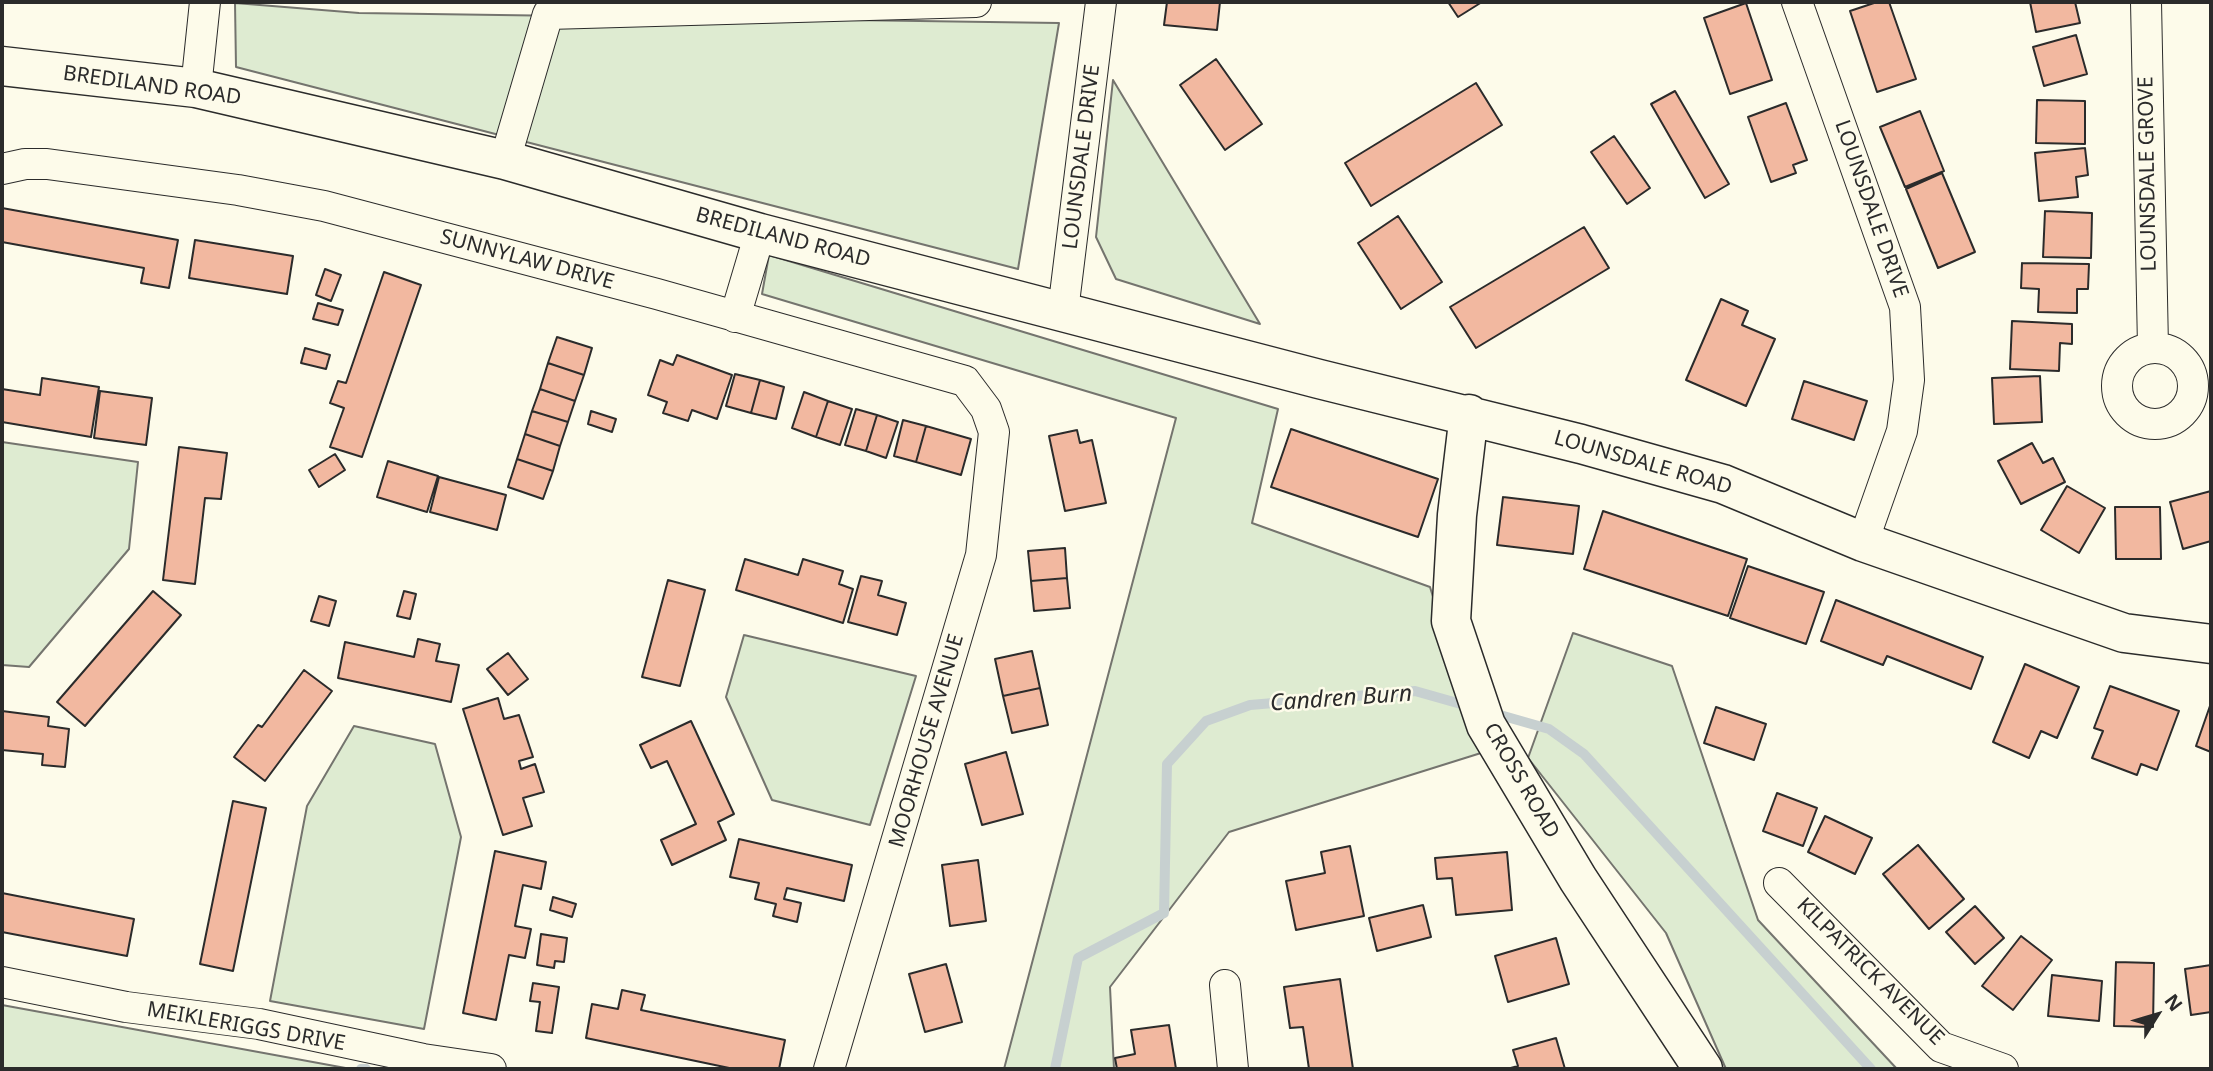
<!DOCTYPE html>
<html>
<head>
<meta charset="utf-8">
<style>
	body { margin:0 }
	#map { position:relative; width:2213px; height:1071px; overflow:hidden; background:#fdfbea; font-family:"Noto Sans",sans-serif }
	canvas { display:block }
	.frame { position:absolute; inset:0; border:4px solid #2b2b2b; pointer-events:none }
	.north { position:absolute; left:2122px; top:980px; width:70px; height:70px; -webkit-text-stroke:5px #fdfbea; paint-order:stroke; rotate:53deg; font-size:19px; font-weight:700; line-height:28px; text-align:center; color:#2b2b2b }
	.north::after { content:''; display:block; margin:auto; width:24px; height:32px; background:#2b2b2b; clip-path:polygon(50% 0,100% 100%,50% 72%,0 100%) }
</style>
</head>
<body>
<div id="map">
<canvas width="2213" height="1071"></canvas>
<div class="frame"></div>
<div class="north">N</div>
</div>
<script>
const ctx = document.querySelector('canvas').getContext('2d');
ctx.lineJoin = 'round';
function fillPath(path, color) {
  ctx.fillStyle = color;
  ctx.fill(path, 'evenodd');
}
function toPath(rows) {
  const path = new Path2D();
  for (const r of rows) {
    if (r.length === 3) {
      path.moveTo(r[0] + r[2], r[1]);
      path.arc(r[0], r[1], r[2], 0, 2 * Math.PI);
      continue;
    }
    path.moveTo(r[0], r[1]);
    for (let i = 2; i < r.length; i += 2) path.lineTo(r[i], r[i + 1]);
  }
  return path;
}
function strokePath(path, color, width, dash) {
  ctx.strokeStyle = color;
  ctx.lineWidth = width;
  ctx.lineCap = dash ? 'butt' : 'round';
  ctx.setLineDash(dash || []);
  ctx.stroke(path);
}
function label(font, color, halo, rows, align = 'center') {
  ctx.font = font + ' "Noto Sans",sans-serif';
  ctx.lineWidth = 5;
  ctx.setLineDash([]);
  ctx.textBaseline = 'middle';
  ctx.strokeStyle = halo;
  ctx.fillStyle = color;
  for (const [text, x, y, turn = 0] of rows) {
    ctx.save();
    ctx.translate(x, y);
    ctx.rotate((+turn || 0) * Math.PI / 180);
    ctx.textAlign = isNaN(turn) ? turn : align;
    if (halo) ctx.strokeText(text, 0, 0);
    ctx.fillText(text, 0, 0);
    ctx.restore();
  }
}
const green = toPath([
	[235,3,359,13,1059,23,1018,269,236,67,235,3],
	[1113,80,1260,324,1116,279,1096,237,1113,80],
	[769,255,1278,409,1252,523,1430,587,1481,753,1229,832,1110,987,1114,1069,1004,1069,1176,418,762,294,769,255],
	[2,442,138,462,129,549,29,667,2,665,2,442],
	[1573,633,1672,666,1758,920,1897,1069,1726,1069,1666,933,1528,758,1573,633],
	[744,635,916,676,870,825,772,800,726,697,744,635],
	[354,726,435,744,461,837,424,1029,270,1001,307,806,354,726],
	[2,1005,351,1069,2,1069,2,1005]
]);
const stream = toPath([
	[1493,713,1549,729,1584,754,1871,1069],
	[361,1069,366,1069],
	[1055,1069,1078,958,1164,913,1167,764,1206,721,1250,705,1415,691,1468,706]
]);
const building = toPath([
	[1167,2,1220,2,1217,30,1164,25,1167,2],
	[1448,2,1482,2,1458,17,1448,2],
	[1877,2,1889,2,1916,79,1877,92,1850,11,1877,2],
	[2030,2,2075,2,2080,23,2036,32,2030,2],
	[1746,3,1772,80,1730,94,1704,18,1746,3],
	[2076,35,2087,74,2044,86,2033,47,2076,35],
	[1216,59,1262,124,1225,150,1180,85,1216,59],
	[1476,83,1502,125,1371,206,1345,163,1476,83],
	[1675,91,1729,184,1705,198,1651,104,1675,91],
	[2037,100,2085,101,2085,144,2036,143,2037,100],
	[1786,103,1807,160,1793,165,1796,173,1771,182,1748,117,1786,103],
	[1920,111,1944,171,1905,187,1880,127,1920,111],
	[1614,136,1650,188,1627,204,1591,152,1614,136],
	[2085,148,2088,175,2076,177,2078,197,2039,201,2035,153,2085,148],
	[1942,173,1975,252,1938,268,1906,189,1942,173],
	[2,208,178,240,169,288,141,283,144,268,2,242,2,208],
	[2045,211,2092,213,2091,258,2043,257,2045,211],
	[1398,216,1442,282,1401,309,1358,243,1398,216],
	[1584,227,1609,268,1476,348,1450,307,1584,227],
	[195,240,293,256,287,294,189,278,195,240],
	[2022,263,2089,264,2088,289,2077,289,2077,313,2038,312,2039,289,2021,288,2022,263],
	[325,269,341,275,331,301,316,295,325,269],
	[384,272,421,285,362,457,330,447,344,408,330,403,338,381,346,383,384,272],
	[1721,299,1748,311,1742,325,1775,339,1746,406,1686,380,1721,299],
	[318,303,343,310,338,325,313,319,318,303],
	[2012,321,2072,324,2072,344,2060,343,2059,371,2010,369,2012,321],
	[557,337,592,348,584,375,548,363,557,337],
	[305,348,330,355,326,369,301,363,305,348],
	[677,355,732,375,717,419,692,410,688,421,663,413,667,402,648,395,660,360,673,365,677,355],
	[548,363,584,375,575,401,540,389,548,363],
	[735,374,760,380,751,413,726,406,735,374],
	[2040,376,2042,422,1994,424,1992,378,2040,376],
	[42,378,99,387,91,437,2,422,2,389,40,395,42,378],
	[760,380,784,387,776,419,751,413,760,380],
	[1804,381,1867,401,1854,440,1792,419,1804,381],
	[540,389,575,401,568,422,532,411,540,389],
	[100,391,152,398,146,445,94,438,100,391],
	[804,392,828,401,816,437,792,428,804,392],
	[828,401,852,409,840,445,816,437,828,401],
	[856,409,877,415,866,451,845,445,856,409],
	[532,411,568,422,560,446,525,434,532,411],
	[591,411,616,419,612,432,588,424,591,411],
	[877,415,898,422,886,458,866,451,877,415],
	[903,420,926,426,916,462,894,456,903,420],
	[926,426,971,439,961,475,916,462,926,426],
	[1291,429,1438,479,1418,537,1271,487,1291,429],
	[1077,430,1080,443,1092,440,1106,503,1065,511,1049,436,1077,430],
	[525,434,560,446,553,471,517,459,525,434],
	[2032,443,2043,463,2053,458,2065,482,2021,504,1998,461,2032,443],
	[179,447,227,453,221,499,205,498,195,584,163,580,179,447],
	[335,454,345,470,319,487,309,470,335,454],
	[517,459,553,471,543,499,508,487,517,459],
	[388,461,438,476,427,512,377,497,388,461],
	[439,477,506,495,497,530,430,512,439,477],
	[2067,486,2105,508,2079,553,2041,530,2067,486],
	[2211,491,2211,541,2183,549,2170,502,2211,491],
	[1503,497,1579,506,1573,554,1497,545,1503,497],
	[2115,507,2160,507,2161,559,2116,559,2115,507],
	[1603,511,1747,559,1728,616,1584,569,1603,511],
	[1065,548,1067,578,1031,581,1028,551,1065,548],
	[745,559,798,575,803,559,843,571,839,584,853,589,843,623,736,590,745,559],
	[1748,566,1824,592,1806,644,1730,618,1748,566],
	[861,576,882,581,878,595,906,603,897,635,848,622,861,576],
	[1067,578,1070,608,1034,611,1031,581,1067,578],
	[668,580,705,590,680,686,642,677,668,580],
	[153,591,181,615,85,726,57,702,153,591],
	[404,591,416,594,410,619,397,616,404,591],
	[319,596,336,601,329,626,311,621,319,596],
	[1836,600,1983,657,1971,689,1887,656,1883,665,1821,641,1836,600],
	[418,639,440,644,436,661,459,665,451,702,338,678,345,642,414,657,418,639],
	[1032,651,1040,688,1003,696,995,659,1032,651],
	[508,653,528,679,508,695,487,669,508,653],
	[2025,664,2079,687,2057,738,2041,731,2029,758,1993,742,2025,664],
	[304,670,332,691,265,781,234,757,258,725,262,727,304,670],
	[2110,686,2179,711,2157,770,2141,764,2137,775,2092,758,2103,731,2094,728,2110,686],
	[1040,688,1048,725,1012,733,1003,696,1040,688],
	[498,698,504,719,519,715,533,757,519,761,521,769,535,764,544,792,523,798,532,826,503,835,463,709,498,698],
	[2211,703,2211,752,2196,746,2211,703],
	[1716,707,1766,724,1754,760,1704,743,1716,707],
	[2,711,49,717,48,726,69,729,65,767,42,765,43,754,2,750,2,711],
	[691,721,734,814,718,822,726,840,672,865,661,840,696,824,667,761,651,768,640,745,691,721],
	[1006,752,1023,814,982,825,965,764,1006,752],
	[1777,793,1817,808,1803,846,1763,831,1777,793],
	[233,801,266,808,233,971,200,964,233,801],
	[1825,816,1872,838,1855,874,1808,852,1825,816],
	[739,839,852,865,844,901,787,888,784,899,801,903,797,922,773,916,776,904,755,899,759,883,730,877,739,839],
	[1918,845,1964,899,1929,929,1883,874,1918,845],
	[1350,846,1364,916,1296,930,1286,881,1325,873,1321,852,1350,846],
	[495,851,546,862,541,889,523,885,515,926,531,929,525,958,509,955,496,1020,463,1013,495,851],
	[1507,852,1512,910,1456,915,1452,878,1437,879,1435,858,1507,852],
	[978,860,986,921,950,926,942,865,978,860],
	[2,893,134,919,127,956,2,932,2,893],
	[553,897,576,904,572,917,550,910,553,897],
	[1423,905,1431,937,1377,951,1369,918,1423,905],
	[1975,906,2004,938,1975,964,1946,932,1975,906],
	[541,934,567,938,564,962,555,961,554,968,537,965,541,934],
	[2021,936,2052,960,2013,1010,1982,986,2021,936],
	[1556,938,1569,984,1508,1002,1495,956,1556,938],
	[2116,962,2154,963,2153,1027,2114,1026,2116,962],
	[946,964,962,1022,925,1032,909,974,946,964],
	[2211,965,2211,1012,2191,1015,2185,969,2211,965],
	[2052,975,2102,981,2099,1021,2048,1016,2052,975],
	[1340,979,1353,1069,1309,1069,1303,1027,1290,1028,1284,987,1340,979],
	[533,983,559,987,552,1033,536,1031,540,1002,530,1001,533,983],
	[622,990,645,995,641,1010,785,1040,779,1069,734,1069,586,1038,592,1004,618,1009,622,990],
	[1169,1025,1176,1069,1117,1069,1115,1058,1135,1054,1131,1030,1169,1025],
	[1556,1038,1565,1069,1507,1069,1518,1066,1513,1050,1556,1038]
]);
const street = toPath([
	[1797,2,1905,307,1909,380,1902,431,1863,542],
	[2146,2,2153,347],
	[196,88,205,2],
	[505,160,548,14,976,2],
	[2,169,25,164,47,164,238,190,324,206,657,294,965,381,986,409,994,432,981,555,829,1069],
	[1063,311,1101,2],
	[735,317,760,233],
	[2155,386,38],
	[1779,883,1941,1047,2003,1069],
	[2,982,126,1007,259,1024,423,1059,491,1069],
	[1225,985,1233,1069]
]);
const secondary = toPath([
	[2,66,196,88,505,160,760,233,1319,379,1581,444,1723,484,1863,542,2124,633,2211,644],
	[1469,414,1457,515,1451,621,1486,725,1578,879,1703,1069]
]);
const streetNames = [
	["BREDILAND ROAD",152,86,8],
	["LOUNSDALE DRIVE",1082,157,-83],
	["LOUNSDALE GROVE",2148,174,-91],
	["LOUNSDALE DRIVE",1871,209,71],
	["BREDILAND ROAD",783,238,15],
	["SUNNYLAW DRIVE",527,260,15],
	["LOUNSDALE ROAD",1643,463,16],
	["MOORHOUSE AVENUE",927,741,-74],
	["CROSS ROAD",1521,781,60],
	["KILPATRICK AVENUE",1870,972,45],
	["MEIKLERIGGS DRIVE",246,1027,10]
];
const waterNames = [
	["Candren Burn",1341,699,-4]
];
fillPath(green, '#deebd1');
strokePath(green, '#74746e', 2);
strokePath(stream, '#c7d0d0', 10);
fillPath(building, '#f2b8a0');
strokePath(building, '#2b2b2b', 2);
strokePath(street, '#2b2b2b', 32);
strokePath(secondary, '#2b2b2b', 41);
strokePath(street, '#fdfbea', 30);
strokePath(secondary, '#fdfbea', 38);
label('21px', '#2b2b2b', '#fdfbea', streetNames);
label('italic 23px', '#2b2b2b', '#fdfbea', waterNames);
</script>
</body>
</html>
